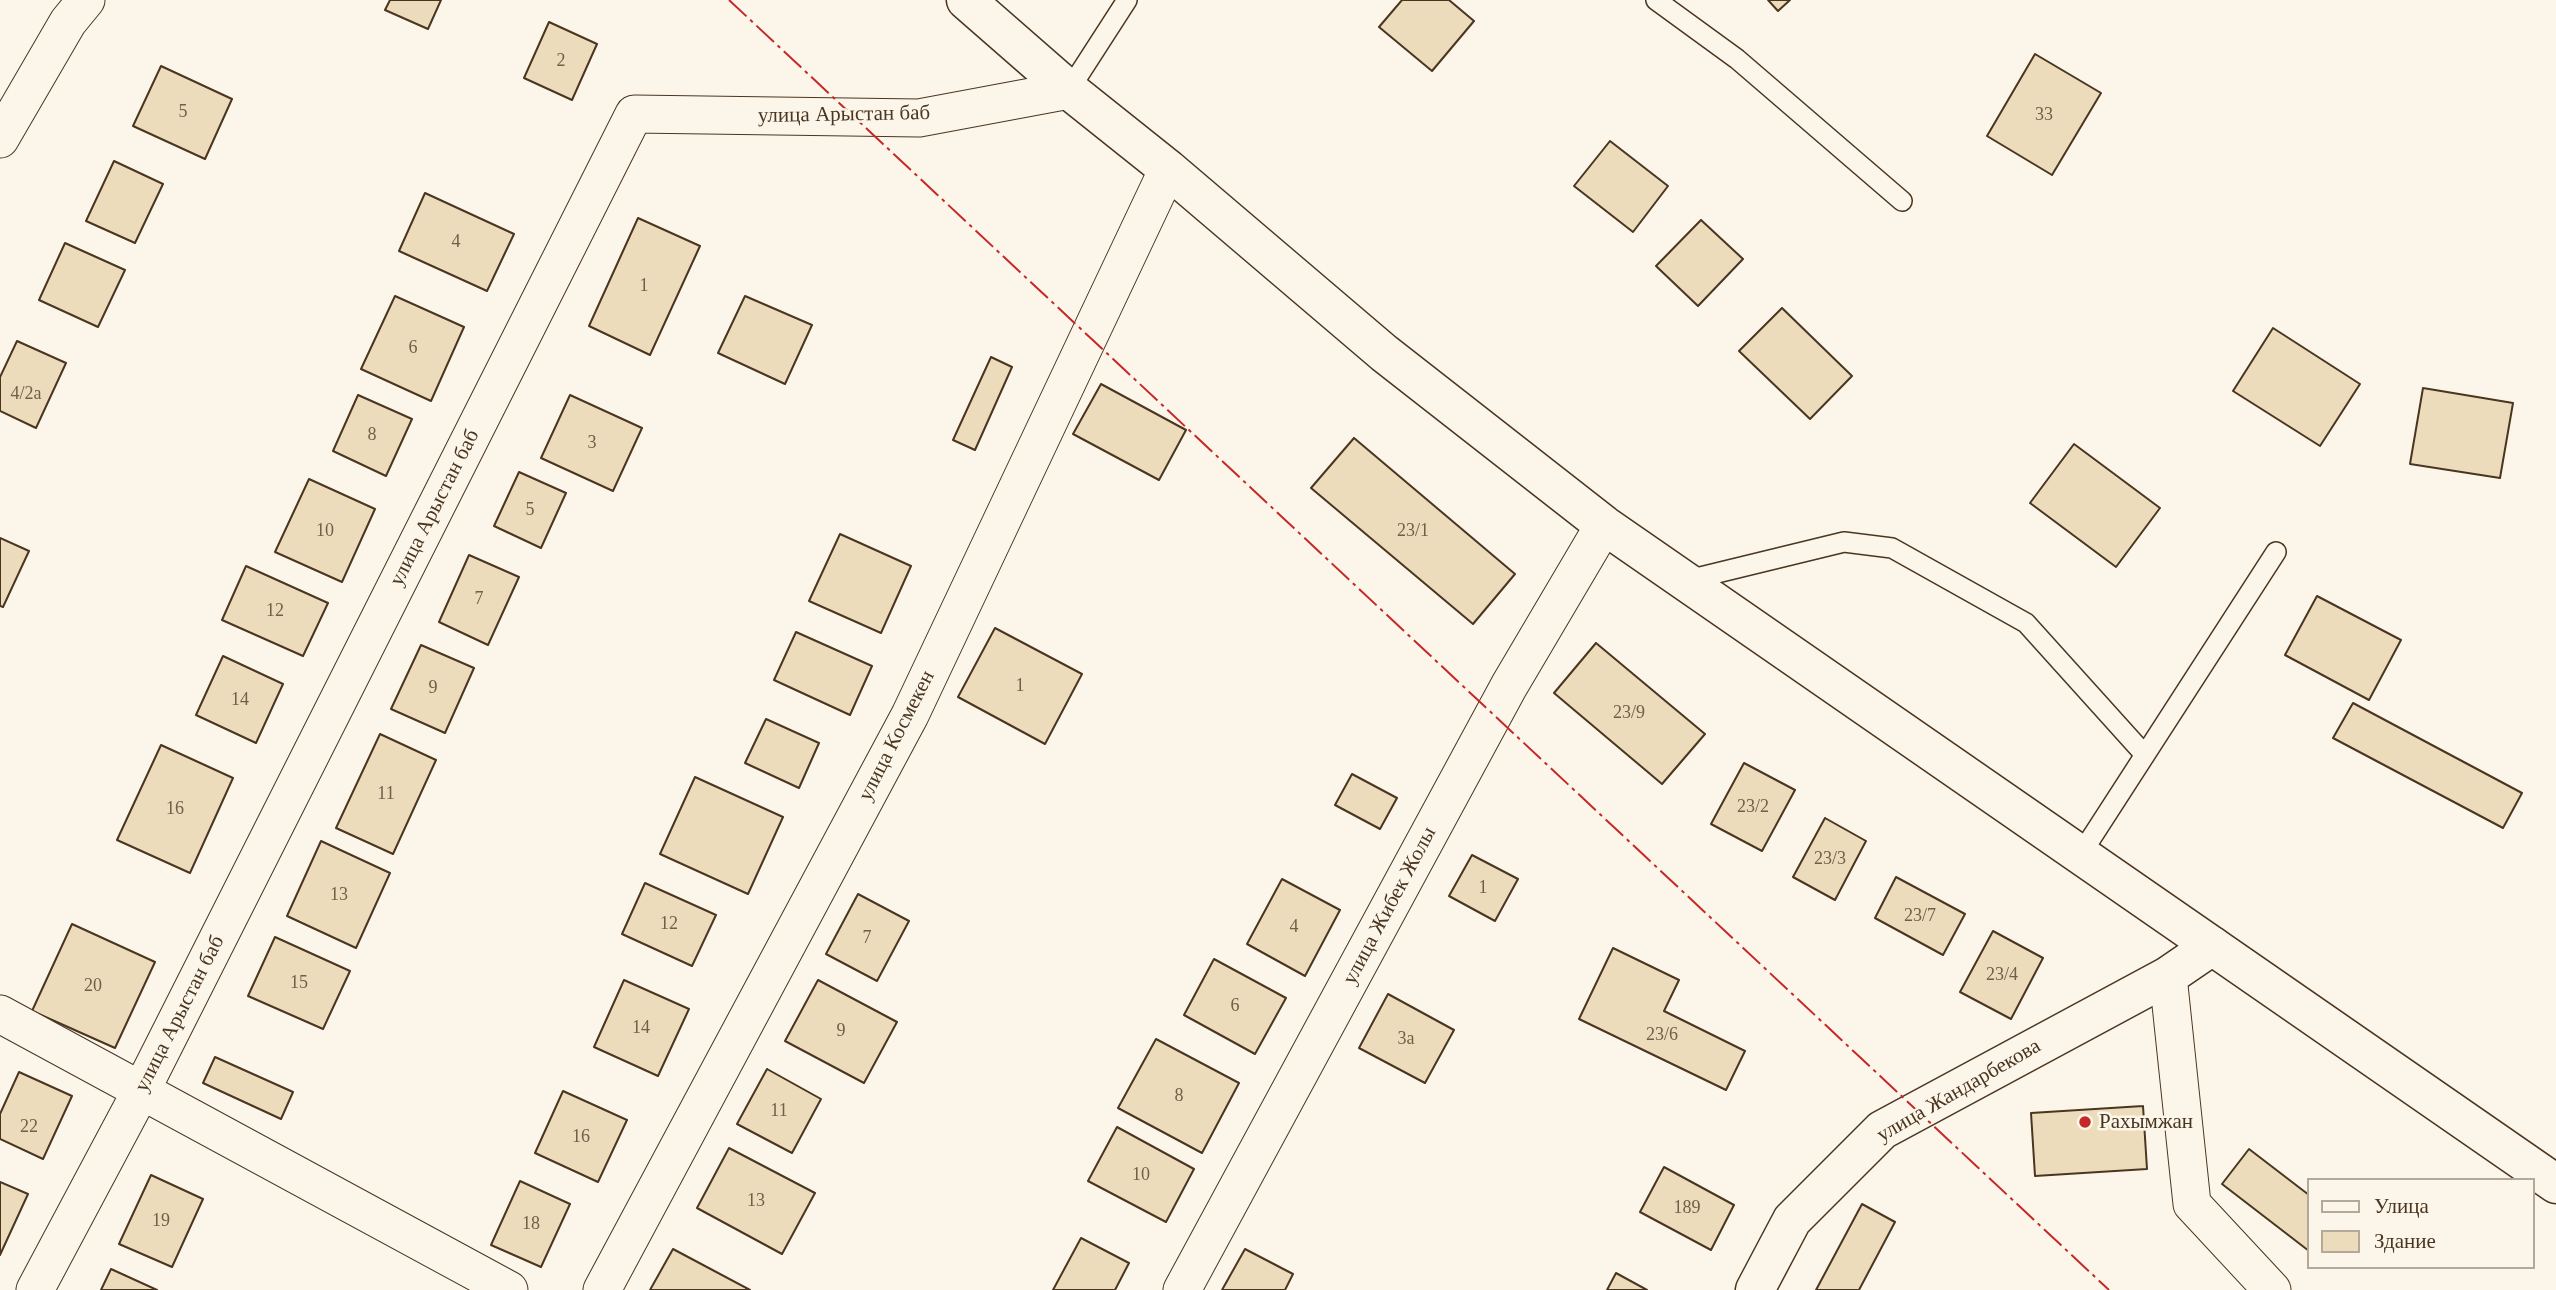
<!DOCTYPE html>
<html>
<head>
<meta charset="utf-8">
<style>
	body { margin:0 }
	#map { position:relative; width:2556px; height:1290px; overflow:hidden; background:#fbf6e9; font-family:"Times New Roman",serif }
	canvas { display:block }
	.legend { position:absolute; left:2307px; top:1178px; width:228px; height:91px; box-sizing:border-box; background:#fbf6e9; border:2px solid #b4a999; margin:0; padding:9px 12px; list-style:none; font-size:21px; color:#4a3520 }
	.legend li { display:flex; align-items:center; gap:14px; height:35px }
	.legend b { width:35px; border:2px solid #b4a999 }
</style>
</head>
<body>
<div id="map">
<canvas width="2556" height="1290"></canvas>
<ul class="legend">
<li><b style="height:9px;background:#fbf6e9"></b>Улица</li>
<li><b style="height:19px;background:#ecdcbc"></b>Здание</li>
</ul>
</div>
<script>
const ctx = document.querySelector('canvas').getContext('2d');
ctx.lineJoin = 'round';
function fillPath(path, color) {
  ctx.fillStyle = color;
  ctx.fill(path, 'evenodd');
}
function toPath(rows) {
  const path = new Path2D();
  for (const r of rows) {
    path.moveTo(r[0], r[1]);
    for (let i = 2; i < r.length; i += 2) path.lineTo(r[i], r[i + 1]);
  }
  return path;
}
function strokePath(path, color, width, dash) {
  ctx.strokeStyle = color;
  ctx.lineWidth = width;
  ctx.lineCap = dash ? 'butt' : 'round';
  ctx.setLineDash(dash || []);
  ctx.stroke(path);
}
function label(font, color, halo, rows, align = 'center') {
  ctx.font = font + ' "Times New Roman",serif';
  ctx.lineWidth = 5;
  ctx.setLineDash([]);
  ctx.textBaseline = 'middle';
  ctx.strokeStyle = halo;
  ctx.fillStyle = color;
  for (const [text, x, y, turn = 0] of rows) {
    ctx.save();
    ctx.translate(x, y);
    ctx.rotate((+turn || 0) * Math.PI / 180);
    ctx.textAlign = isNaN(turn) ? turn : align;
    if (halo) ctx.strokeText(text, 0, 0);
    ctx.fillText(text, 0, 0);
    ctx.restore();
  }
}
const building = toPath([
	[390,0,441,0,428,29,385,10,390,0],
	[1402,0,1449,0,1474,21,1432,71,1379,27,1402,0],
	[1768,0,1790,0,1778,11,1768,0],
	[549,22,597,44,572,100,524,78,549,22],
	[2035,54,2101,93,2052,175,1987,136,2035,54],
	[161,66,232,99,205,159,133,126,161,66],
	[1610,141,1668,186,1633,232,1574,186,1610,141],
	[114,161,163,184,135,243,86,221,114,161],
	[425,193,514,234,487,291,399,251,425,193],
	[638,218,700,246,650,355,589,326,638,218],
	[1701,220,1743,259,1698,306,1656,266,1701,220],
	[65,243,125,270,98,327,39,300,65,243],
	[395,296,464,327,431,401,361,369,395,296],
	[745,296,812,325,785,384,718,353,745,296],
	[1782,308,1852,376,1810,419,1739,351,1782,308],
	[2273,328,2360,384,2320,446,2233,391,2273,328],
	[17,341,66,363,36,428,0,411,0,377,17,341],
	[991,357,1012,367,975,450,953,440,991,357],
	[1101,384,1186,430,1159,480,1073,434,1101,384],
	[2423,388,2513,403,2500,478,2410,464,2423,388],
	[358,395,412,419,386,476,333,451,358,395],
	[570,395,642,428,613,491,541,458,570,395],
	[1354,438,1515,574,1473,624,1311,488,1354,438],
	[2074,444,2160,508,2116,567,2030,503,2074,444],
	[519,472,566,493,541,548,494,526,519,472],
	[309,479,375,509,342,582,275,552,309,479],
	[840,534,911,566,881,633,809,601,840,534],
	[0,538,29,551,3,607,0,606,0,538],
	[469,555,519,577,488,645,439,622,469,555],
	[246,566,328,603,303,656,222,620,246,566],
	[2317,596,2401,640,2369,700,2285,655,2317,596],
	[995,628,1082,674,1045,744,958,697,995,628],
	[796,632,872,666,850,715,774,680,796,632],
	[1596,643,1705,734,1662,784,1554,693,1596,643],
	[421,645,474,668,445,733,391,709,421,645],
	[223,656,283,684,256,743,196,715,223,656],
	[2353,703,2522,793,2503,828,2333,738,2353,703],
	[766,719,819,743,799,788,745,763,766,719],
	[380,734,436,760,393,854,336,828,380,734],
	[161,745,233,778,190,873,117,840,161,745],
	[1744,763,1795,790,1762,851,1711,824,1744,763],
	[1352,774,1397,798,1380,829,1335,805,1352,774],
	[695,777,783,817,748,894,660,854,695,777],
	[1825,818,1866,841,1835,900,1793,877,1825,818],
	[321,841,390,873,356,948,287,916,321,841],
	[1472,855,1518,879,1495,921,1449,896,1472,855],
	[1896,877,1965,914,1943,955,1875,918,1896,877],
	[1282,879,1340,910,1305,976,1247,944,1282,879],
	[645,883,716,915,692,966,622,934,645,883],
	[858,894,909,921,877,981,826,954,858,894],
	[72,924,155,962,115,1048,32,1011,72,924],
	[1993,931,2043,958,2011,1019,1960,992,1993,931],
	[275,937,350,971,323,1029,248,996,275,937],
	[1613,948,1679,980,1664,1011,1745,1051,1726,1090,1579,1019,1613,948],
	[1214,959,1286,998,1255,1054,1184,1015,1214,959],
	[624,980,689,1009,658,1076,594,1047,624,980],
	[818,980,897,1022,864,1083,785,1041,818,980],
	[1388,994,1454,1030,1425,1083,1359,1048,1388,994],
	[1156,1039,1239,1083,1202,1153,1118,1108,1156,1039],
	[215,1057,293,1092,281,1119,203,1083,215,1057],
	[767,1069,821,1099,792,1153,737,1124,767,1069],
	[19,1072,72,1096,43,1159,0,1139,0,1114,19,1072],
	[563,1091,627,1120,598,1182,535,1153,563,1091],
	[2143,1106,2147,1169,2035,1176,2031,1113,2143,1106],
	[1117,1127,1194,1169,1166,1222,1088,1181,1117,1127],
	[729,1148,815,1193,782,1254,697,1208,729,1148],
	[2249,1149,2309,1195,2309,1251,2222,1184,2249,1149],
	[1664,1167,1734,1205,1711,1250,1640,1212,1664,1167],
	[151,1175,203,1199,172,1267,119,1244,151,1175],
	[520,1181,570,1204,541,1267,491,1245,520,1181],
	[0,1182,28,1194,0,1255,0,1182],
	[1862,1204,1895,1222,1859,1290,1816,1290,1862,1204],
	[1081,1238,1129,1263,1115,1290,1053,1290,1081,1238],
	[673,1249,750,1290,650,1290,673,1249],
	[1245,1249,1293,1274,1285,1290,1222,1290,1245,1249],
	[111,1269,157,1290,101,1290,111,1269],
	[1616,1273,1647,1290,1607,1290,1616,1273]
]);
const service = toPath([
	[1656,0,1737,59,1902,201],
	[1069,90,1127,0],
	[1684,581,1844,542,1892,548,2026,623,2145,755],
	[2079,857,2276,552]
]);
const minor = toPath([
	[0,139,68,22,86,0],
	[2168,976,2192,1204,2272,1290],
	[0,1014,509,1290],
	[35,1290,141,1091,634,114,919,118,1069,90],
	[602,1290,910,715,1168,169],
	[1182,1290,1509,686,1604,525]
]);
const tertiary = toPath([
	[1755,1290,1792,1220,1882,1130,2168,976,2212,946]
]);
const trunk = toPath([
	[966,0,1069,90,1168,169,1384,353,1604,525,2556,1184]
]);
const power = toPath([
	[729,0,2109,1290]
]);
const markers = [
	[2085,1122,7,"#c62828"]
];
const numberNames = [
	["2",561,61],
	["5",183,112],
	["33",2044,115],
	["4",456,242],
	["1",644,286],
	["6",413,348],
	["4/2а",26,394],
	["8",372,435],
	["3",592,443],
	["5",530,510],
	["10",325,531],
	["23/1",1413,531],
	["7",479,599],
	["12",275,611],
	["1",1020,686],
	["9",433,688],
	["14",240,700],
	["23/9",1629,713],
	["11",386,794],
	["23/2",1753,807],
	["16",175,809],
	["23/3",1830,859],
	["1",1483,888],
	["13",339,895],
	["23/7",1920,916],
	["12",669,924],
	["4",1294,927],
	["7",867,938],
	["23/4",2002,975],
	["15",299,983],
	["20",93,986],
	["6",1235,1006],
	["14",641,1028],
	["9",841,1031],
	["23/6",1662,1035],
	["3а",1406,1039],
	["8",1179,1096],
	["11",779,1111],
	["22",29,1127],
	["16",581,1137],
	["10",1141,1175],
	["13",756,1201],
	["189",1687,1208],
	["19",161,1221],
	["18",531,1224]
];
const streetNames = [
	["улица Арыстан баб",844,115,-1],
	["улица Арыстан баб",435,508,-63],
	["улица Космекен",897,736,-63],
	["улица Жибек Жолы",1390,906,-62],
	["улица Арыстан баб",180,1014,-63],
	["улица Жандарбекова",1959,1091,-30]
];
const poiNames = [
	["Рахымжан",2099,1122]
];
fillPath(building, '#ecdcbc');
strokePath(building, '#4a3520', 2);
strokePath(service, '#4a3520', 22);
strokePath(minor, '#4a3520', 39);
strokePath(tertiary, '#4a3520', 41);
strokePath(trunk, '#4a3520', 41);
strokePath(service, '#fbf6e9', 19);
strokePath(minor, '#fbf6e9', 37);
strokePath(tertiary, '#fbf6e9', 38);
strokePath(trunk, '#fbf6e9', 38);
strokePath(power, '#c62828', 2, [24, 5, 3.5, 5]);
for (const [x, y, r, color] of markers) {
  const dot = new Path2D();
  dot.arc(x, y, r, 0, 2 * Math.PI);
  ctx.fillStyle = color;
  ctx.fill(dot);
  strokePath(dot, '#fbf6e9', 2.5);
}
label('18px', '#725f47', null, numberNames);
label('21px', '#4a3520', '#fbf6e9', streetNames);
label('21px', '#4a3520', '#fbf6e9', poiNames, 'left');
</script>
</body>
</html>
